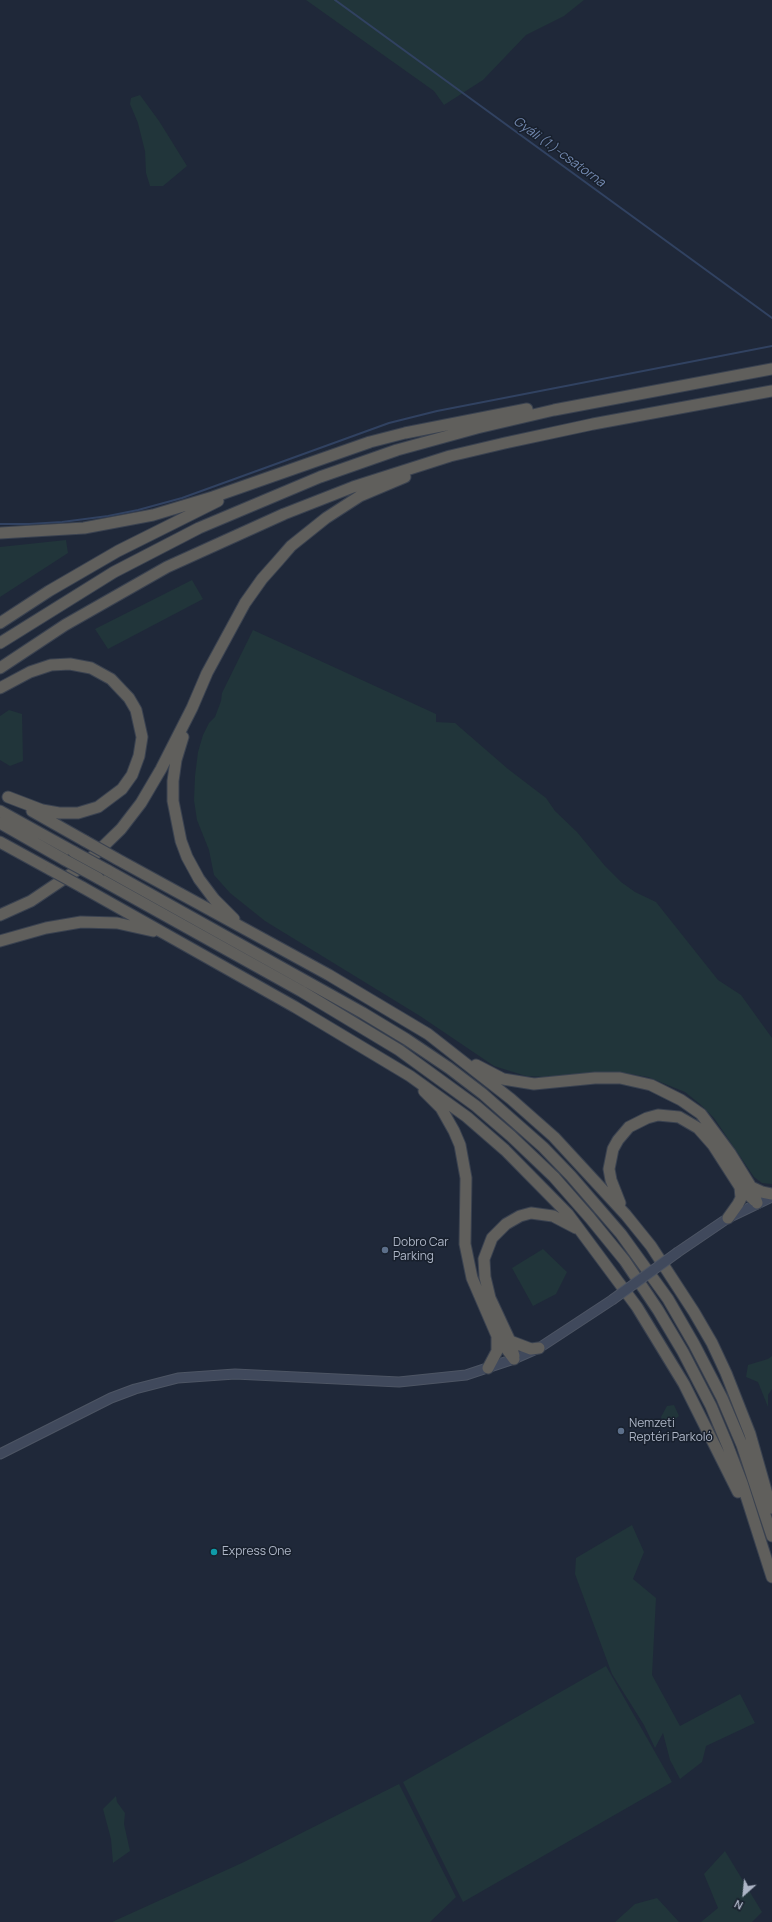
<!DOCTYPE html>
<html>
<head>
<meta charset="utf-8">
<style>
	body { margin:0 }
	#map { position:relative; width:772px; height:1922px; overflow:hidden; background:#1f2839; font-family:Manrope,sans-serif }
	canvas { display:block }
	.north { position:absolute; left:724px; top:1874px; width:40px; height:40px; -webkit-text-stroke:3px #18202d; paint-order:stroke; rotate:207deg; font-size:11px; font-weight:700; line-height:16px; text-align:center; color:#adb5c6 }
	.north::after { content:''; display:block; margin:auto; width:14px; height:18px; background:#adb5c6; clip-path:polygon(50% 0,100% 100%,50% 72%,0 100%) }
</style>
</head>
<body>
<div id="map">
<canvas width="772" height="1922"></canvas>
<div class="north">N</div>
</div>
<script>
const ctx = document.querySelector('canvas').getContext('2d');
ctx.lineJoin = 'round';
function fillPath(path, color) {
  ctx.fillStyle = color;
  ctx.fill(path, 'evenodd');
}
function toPath(rows) {
  const path = new Path2D();
  for (const r of rows) {
    path.moveTo(r[0], r[1]);
    for (let i = 2; i < r.length; i += 2) path.lineTo(r[i], r[i + 1]);
  }
  return path;
}
function strokePath(path, color, width, dash) {
  ctx.strokeStyle = color;
  ctx.lineWidth = width;
  ctx.lineCap = dash ? 'butt' : 'round';
  ctx.setLineDash(dash || []);
  ctx.stroke(path);
}
function label(font, color, halo, rows, align = 'center') {
  ctx.font = font + ' Manrope,sans-serif';
  ctx.lineWidth = 3;
  ctx.setLineDash([]);
  ctx.textBaseline = 'middle';
  ctx.strokeStyle = halo;
  ctx.fillStyle = color;
  for (const [text, x, y, turn = 0] of rows) {
    ctx.save();
    ctx.translate(x, y);
    ctx.rotate((+turn || 0) * Math.PI / 180);
    ctx.textAlign = isNaN(turn) ? turn : align;
    if (halo) ctx.strokeText(text, 0, 0);
    ctx.fillText(text, 0, 0);
    ctx.restore();
  }
}
const green = toPath([
	[306,0,584,0,564,16,526,35,483,80,444,105,434,91],
	[140,95,159,121,187,166,163,186,150,186,146,173,145,151,138,123,130,104,131,98],
	[66,540,68,553,0,597,0,547],
	[192,580,203,599,108,649,95,629],
	[253,630,436,714,436,722,455,723,508,769,546,798,555,811,577,832,605,866,621,882,635,892,656,902,718,980,741,995,772,1038,772,1184,762,1183,754,1177,714,1118,700,1104,685,1092,648,1077,624,1073,545,1077,526,1076,494,1066,420,1016,265,921,230,893,214,875,209,850,197,820,194,800,195,776,198,752,203,735,209,723,215,717,221,701,222,693],
	[9,710,22,714,23,761,10,766,0,760,0,716],
	[543,1249,567,1272,556,1294,533,1306,512,1268],
	[772,1356,772,1389,768,1395,768,1407,758,1382,746,1377,748,1365,768,1359],
	[674,1405,679,1416,665,1427,661,1417,667,1406],
	[632,1525,644,1552,633,1579,656,1598,652,1675,680,1726,740,1694,755,1723,706,1746,702,1762,680,1779,670,1760,663,1733,655,1748,644,1725,612,1674,575,1574,576,1558],
	[606,1666,672,1782,463,1902,403,1782],
	[399,1784,456,1897,430,1922,112,1922,244,1862],
	[116,1796,117,1802,125,1813,124,1824,130,1851,113,1863,111,1839,103,1809],
	[725,1851,762,1912,752,1922,701,1922,718,1908,704,1874],
	[657,1898,679,1922,615,1922,635,1904]
]);
const stream = toPath([
	[335,0,772,318],
	[0,524,29,524,62,522,108,516,138,510,182,498,389,423,437,411,772,346]
]);
const secondary = toPath([
	[678,1252,728,1218,772,1197],
	[0,1454,111,1398,135,1389,178,1378,235,1374,399,1382,466,1375,514,1359,539,1348,612,1300]
]);
const trunk = toPath([
	[0,533,84,528,153,515,213,497,370,442,405,433,527,409],
	[0,623,49,591,118,551,218,501],
	[0,643,114,572,199,528,320,477,397,450,477,428,554,410,772,369],
	[0,668,65,625,167,567,284,514,353,487,450,456,505,443,593,424,772,391],
	[0,688,30,672,51,665,70,664,91,668,111,679,129,698,136,710,142,737,139,756,132,775,122,789,98,807,78,813,59,813,42,810,8,797],
	[183,737,176,760,173,781,173,801,181,841,187,857,199,879,214,899,234,919],
	[0,811,74,852],
	[32,811,85,841],
	[0,823,65,860],
	[0,842,51,870],
	[117,859,329,975,428,1034,511,1099,554,1137,626,1215,651,1246,694,1312,712,1343,726,1373,750,1434,771,1508],
	[107,870,363,1013,406,1039,449,1068,483,1094,543,1147,571,1176,621,1234,668,1299,694,1344,722,1398,742,1445,772,1536],
	[98,878,301,991,399,1050,476,1106,511,1136,554,1177,590,1218,625,1261,658,1310,683,1352,711,1406,727,1444,742,1483,772,1577],
	[82,887,295,1007,410,1076,467,1117,505,1150,568,1214,637,1307,684,1384,738,1492],
	[0,915,31,901,83,866,121,829,141,803,161,769,192,708,207,673,245,603,262,579,278,561,291,546,326,518,360,496,405,477],
	[0,941,46,928,81,922,117,923,153,931],
	[476,1065,503,1079,534,1084,595,1078,620,1078,651,1085,681,1100,701,1114,730,1153,751,1187,757,1203],
	[424,1091,441,1108,454,1131,460,1145,466,1178,465,1244,472,1278,497,1336,514,1359],
	[751,1187,762,1192,772,1194],
	[620,1203,611,1180,609,1169,613,1149,618,1140,629,1127,647,1118,658,1115,679,1117,698,1128,713,1145,740,1187,755,1201],
	[728,1218,738,1204,741,1198,740,1187],
	[510,1341,531,1349,539,1348],
	[514,1356,510,1341,490,1298,485,1277,484,1259,492,1238,506,1224,520,1216,531,1213,553,1216,576,1228],
	[488,1368,497,1351,497,1336]
]);
const secondaryBridge = toPath([
	[612,1300,678,1252]
]);
const trunkBridge = toPath([
	[85,841,117,859],
	[74,852,107,870],
	[65,860,98,878],
	[51,870,82,887]
]);
const markers = [
	[385,1250,4,"#5c6f8a"],
	[621,1431,4,"#5c6f8a"],
	[214,1552,4,"#0f9aa8"]
];
const poiNames = [
	["Dobro Car",393,1243],
	["Parking",393,1257],
	["Nemzeti",629,1424],
	["Reptéri Parkoló",629,1438],
	["Express One",222,1552]
];
const waterNames = [
	["Gyáli (1.)-csatorna",559,152,36]
];
fillPath(green, '#21353a');
strokePath(stream, '#314261', 2);
strokePath(secondary, '#4d5564', 11);
strokePath(trunk, '#3a4250', 13);
strokePath(secondary, '#40495c', 9);
strokePath(trunk, '#605f5c', 11);
strokePath(secondaryBridge, '#4d5564', 11, []);
strokePath(trunkBridge, '#3a4250', 13, []);
strokePath(secondaryBridge, '#40495c', 9);
strokePath(trunkBridge, '#605f5c', 11);
for (const [x, y, r, color] of markers) {
  const dot = new Path2D();
  dot.arc(x, y, r, 0, 2 * Math.PI);
  ctx.fillStyle = color;
  ctx.fill(dot);
  strokePath(dot, '#18202d', 1.5);
}
label('12px', '#adb5c6', '#18202d', poiNames, 'left');
label('italic 13px', '#7389b0', '#18202d', waterNames);
</script>
</body>
</html>
